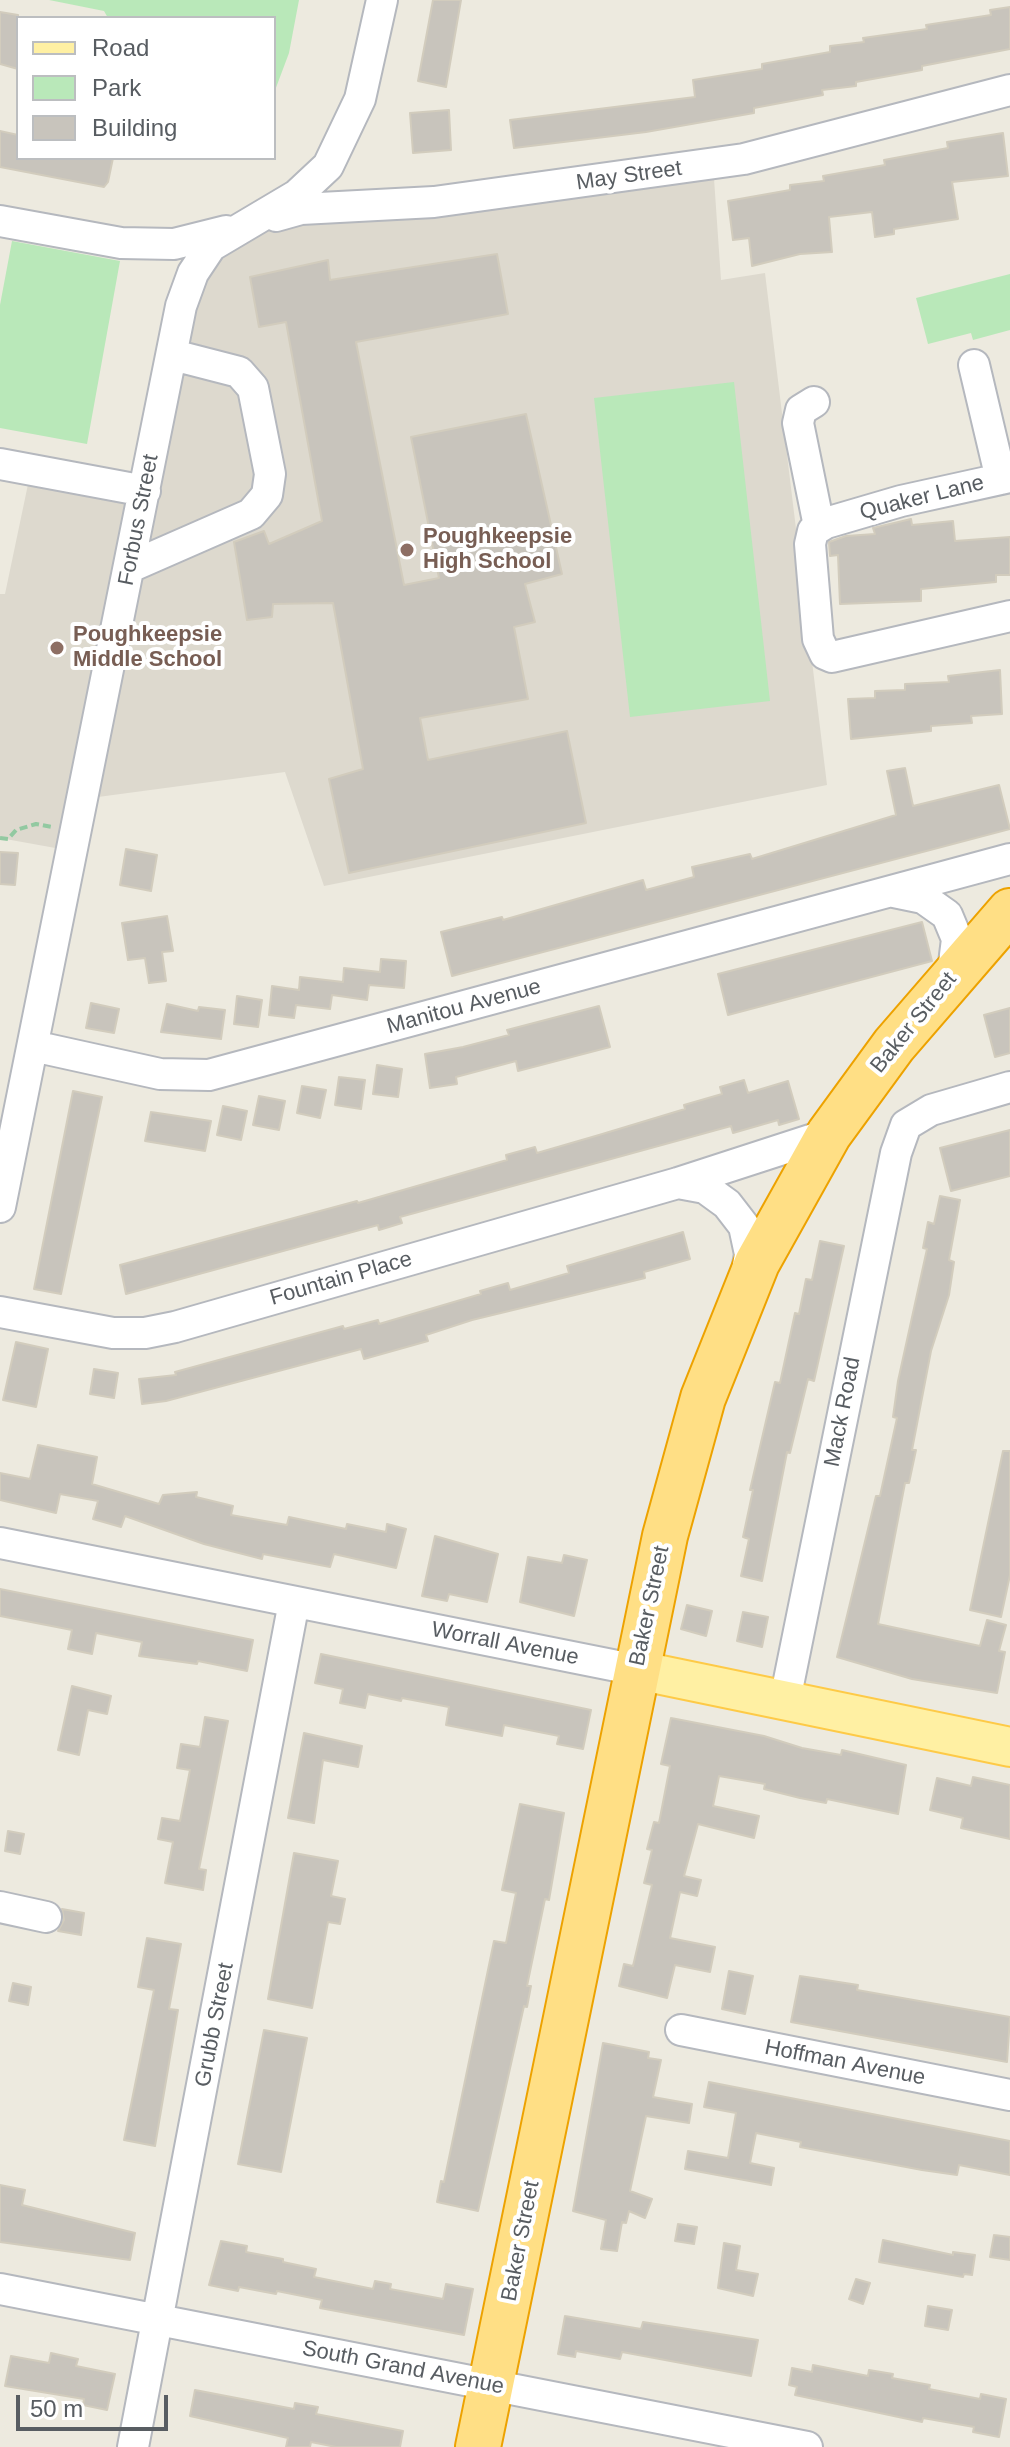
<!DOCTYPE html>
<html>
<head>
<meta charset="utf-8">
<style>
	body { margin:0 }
	#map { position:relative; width:1010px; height:2447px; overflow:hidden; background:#edeadf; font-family:Arial,sans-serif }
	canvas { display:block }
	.legend { position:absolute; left:16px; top:16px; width:260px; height:144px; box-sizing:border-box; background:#fff; border:2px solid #bcbec0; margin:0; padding:10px 14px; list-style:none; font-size:24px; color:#585d62 }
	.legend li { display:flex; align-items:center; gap:16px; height:40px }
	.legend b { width:40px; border:2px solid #bcbec0 }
	.scale { position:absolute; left:16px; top:2395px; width:152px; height:36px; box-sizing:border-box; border:4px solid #585d62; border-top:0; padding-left:10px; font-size:24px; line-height:28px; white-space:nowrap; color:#585d62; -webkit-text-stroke:6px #fff; paint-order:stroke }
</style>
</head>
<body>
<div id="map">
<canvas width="1010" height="2447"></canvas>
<ul class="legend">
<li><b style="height:10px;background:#fff0a3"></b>Road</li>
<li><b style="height:22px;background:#b9e8b9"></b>Park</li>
<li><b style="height:22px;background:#c8c4bc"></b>Building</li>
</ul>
<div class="scale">50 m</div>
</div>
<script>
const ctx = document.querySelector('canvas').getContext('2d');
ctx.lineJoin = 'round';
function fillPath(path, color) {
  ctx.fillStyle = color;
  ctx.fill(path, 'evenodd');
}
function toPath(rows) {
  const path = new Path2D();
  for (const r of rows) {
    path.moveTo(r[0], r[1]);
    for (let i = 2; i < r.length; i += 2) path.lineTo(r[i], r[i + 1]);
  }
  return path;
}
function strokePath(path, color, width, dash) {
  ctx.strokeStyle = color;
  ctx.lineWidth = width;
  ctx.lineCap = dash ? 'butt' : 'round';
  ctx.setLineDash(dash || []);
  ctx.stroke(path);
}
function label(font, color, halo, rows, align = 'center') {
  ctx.font = font + ' Arial,sans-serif';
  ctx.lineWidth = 8;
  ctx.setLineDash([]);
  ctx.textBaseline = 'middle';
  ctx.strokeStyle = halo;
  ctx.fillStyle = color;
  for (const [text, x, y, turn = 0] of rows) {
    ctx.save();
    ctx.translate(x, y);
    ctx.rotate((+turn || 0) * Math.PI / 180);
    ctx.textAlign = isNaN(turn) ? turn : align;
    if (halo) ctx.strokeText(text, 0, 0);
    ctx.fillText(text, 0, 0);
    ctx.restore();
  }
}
const education = toPath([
	[713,164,721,280,765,273,827,785,324,886,285,772,83,799,72,851,0,838,0,594,5,594,31,470,145,490,181,306,242,224]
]);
const green = toPath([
	[49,0,299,0,289,53,274,93,274,18,108,18,104,11],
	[12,241,120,261,87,444,0,428,0,305],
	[1010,274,1010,330,973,340,971,333,928,344,916,298],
	[734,382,770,701,630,717,594,398]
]);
const building = toPath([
	[433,0,461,0,446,87,418,81,433,0],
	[1010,7,1010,49,922,66,922,70,856,82,856,86,822,90,823,95,754,108,754,113,646,132,514,148,510,120,695,97,693,80,762,69,762,64,830,52,830,46,864,42,863,38,927,29,926,25,991,15,990,10,1010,7],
	[0,12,18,15,18,69,0,64,0,12],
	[449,110,451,150,413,153,410,113,449,110],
	[0,131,18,135,18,158,113,158,108,182,104,187,0,167,0,131],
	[1003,133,1008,176,952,182,958,219,894,229,894,234,875,237,872,212,829,217,832,252,800,254,752,266,749,238,733,240,728,201,790,190,790,185,824,181,823,176,885,165,884,160,948,148,947,142,1003,133],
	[497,254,508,314,356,342,404,585,439,578,411,437,526,414,562,574,525,584,535,622,514,627,528,699,420,718,428,760,567,731,586,823,349,873,329,779,363,769,333,603,273,604,272,617,247,620,234,542,264,531,269,544,322,521,286,322,259,327,250,277,328,260,330,280,497,254],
	[911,519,912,525,953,521,955,541,1010,537,1010,575,996,575,996,582,921,589,921,601,840,604,838,555,830,556,829,542,846,536,875,534,873,528,911,519],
	[1000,670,1002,714,971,716,972,723,931,726,931,731,851,739,848,699,875,698,875,691,905,690,905,684,949,682,948,676,1000,670],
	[905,768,913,806,999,785,1010,829,452,976,441,932,502,917,503,920,643,880,646,890,694,877,692,867,750,854,752,859,896,815,887,771,905,768],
	[126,849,157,855,151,891,120,885,126,849],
	[0,852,18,853,15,885,0,884,0,852],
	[167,916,173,951,162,952,166,981,149,983,145,958,128,960,122,923,167,916],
	[922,922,932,961,728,1015,718,974,922,922],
	[381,959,406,961,404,988,369,985,367,1000,332,995,330,1009,296,1005,294,1018,269,1015,272,986,299,990,300,977,343,982,344,968,380,972,381,959],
	[237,996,262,1000,258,1027,234,1024,237,996],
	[91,1003,119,1009,114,1033,86,1028,91,1003],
	[167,1004,198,1011,199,1007,225,1010,221,1039,161,1032,167,1004],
	[599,1006,610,1047,518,1071,516,1061,456,1077,457,1084,430,1088,425,1054,463,1047,509,1035,507,1030,599,1006],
	[1010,1008,1010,1053,995,1057,984,1015,1010,1008],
	[377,1065,402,1069,398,1097,373,1094,377,1065],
	[339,1077,365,1080,361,1109,335,1105,339,1077],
	[744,1080,748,1093,788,1081,799,1119,779,1125,778,1120,733,1133,731,1126,400,1217,402,1223,379,1230,378,1225,126,1294,120,1265,357,1201,358,1203,507,1160,506,1155,535,1147,537,1153,599,1135,685,1109,684,1105,722,1094,720,1087,744,1080],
	[302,1086,326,1090,320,1118,297,1113,302,1086],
	[73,1091,102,1097,61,1294,34,1289,73,1091],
	[259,1096,285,1101,279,1130,253,1125,259,1096],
	[223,1106,247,1111,241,1140,217,1135,223,1106],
	[151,1112,211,1121,205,1151,145,1141,151,1112],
	[1010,1130,1010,1176,951,1191,940,1148,1010,1130],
	[940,1196,960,1200,949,1260,954,1262,949,1295,931,1351,912,1450,916,1450,909,1483,905,1483,878,1624,980,1646,987,1620,1006,1625,999,1651,1005,1652,997,1693,912,1679,837,1657,876,1496,880,1496,897,1418,893,1417,898,1381,927,1249,923,1248,928,1222,934,1224,940,1196],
	[683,1232,690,1259,644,1272,645,1278,472,1320,426,1335,428,1341,364,1359,361,1349,166,1401,142,1404,139,1379,176,1375,175,1372,343,1326,344,1329,378,1320,379,1324,481,1294,480,1291,508,1283,510,1290,569,1273,567,1266,683,1232],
	[820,1241,844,1246,814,1381,808,1379,790,1453,787,1452,762,1581,741,1576,749,1539,743,1537,753,1490,750,1490,775,1382,780,1383,795,1313,799,1314,806,1279,812,1280,820,1241],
	[16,1342,48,1349,36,1407,3,1400,16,1342],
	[94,1369,118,1373,114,1398,90,1394,94,1369],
	[38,1445,97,1457,92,1484,159,1504,163,1495,197,1492,196,1497,233,1506,231,1515,287,1525,289,1517,346,1529,347,1524,386,1532,387,1524,406,1529,396,1568,334,1554,330,1567,263,1554,262,1559,204,1544,125,1516,121,1527,93,1519,98,1501,60,1494,56,1513,0,1500,0,1473,30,1479,38,1445],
	[1003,1451,1010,1451,1010,1575,1001,1617,970,1610,1003,1451],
	[435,1536,498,1554,487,1602,449,1594,447,1601,422,1596,435,1536],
	[564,1555,587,1560,574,1616,520,1602,528,1557,562,1563,564,1555],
	[0,1589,253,1640,247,1671,198,1661,197,1664,139,1656,142,1642,96,1633,92,1654,68,1649,72,1630,0,1616,0,1589],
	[687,1605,712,1611,706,1636,681,1629,687,1605],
	[743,1612,768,1617,762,1647,737,1641,743,1612],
	[321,1654,591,1710,583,1749,557,1744,559,1736,504,1725,502,1736,446,1725,449,1707,402,1698,401,1701,368,1694,365,1708,340,1703,343,1689,315,1683,321,1654],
	[72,1686,111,1696,107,1714,88,1710,79,1755,58,1750,72,1686],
	[205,1717,228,1721,199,1869,206,1870,203,1890,165,1883,173,1842,158,1839,162,1818,180,1821,190,1770,177,1768,181,1744,200,1747,205,1717],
	[671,1718,764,1736,802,1748,841,1755,842,1750,906,1765,898,1814,827,1799,826,1803,800,1798,764,1789,765,1784,719,1776,713,1806,759,1816,754,1838,698,1824,684,1876,701,1880,697,1896,680,1892,670,1938,715,1947,710,1972,675,1965,667,1998,619,1986,624,1964,633,1966,652,1885,644,1883,652,1850,647,1849,654,1822,659,1823,670,1766,661,1764,671,1718],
	[304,1733,362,1746,358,1767,323,1760,314,1823,288,1818,304,1733],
	[973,1777,1010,1785,1010,1839,961,1828,963,1818,930,1810,937,1778,971,1786,973,1777],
	[520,1804,564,1813,549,1900,545,1899,527,1986,531,1986,527,2007,524,2006,478,2211,437,2202,441,2181,444,2182,494,1941,506,1943,516,1893,502,1890,520,1804],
	[8,1831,24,1834,20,1854,5,1851,8,1831],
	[294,1853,338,1861,331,1896,345,1899,340,1924,328,1922,312,2008,268,1999,294,1853],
	[62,1909,84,1913,81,1935,58,1931,64,1920,62,1909],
	[147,1938,181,1944,169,2009,178,2010,155,2146,124,2140,154,1990,138,1987,147,1938],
	[729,1971,753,1976,745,2014,722,2009,729,1971],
	[800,1976,858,1985,857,1990,1010,2017,1007,2062,791,2022,800,1976],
	[13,1983,31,1987,28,2005,9,2001,13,1983],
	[264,2030,307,2038,281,2172,238,2164,264,2030],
	[603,2043,649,2052,648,2058,661,2060,653,2097,692,2104,689,2123,646,2116,630,2191,652,2199,645,2218,629,2211,626,2223,622,2222,617,2251,601,2249,606,2220,573,2211,603,2043],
	[709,2082,1010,2141,1010,2175,959,2165,957,2175,922,2170,800,2147,801,2142,756,2133,750,2163,774,2168,771,2185,685,2169,688,2151,728,2158,736,2113,704,2107,709,2082],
	[0,2185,25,2190,22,2205,135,2233,130,2260,0,2242,0,2185],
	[678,2224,697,2227,694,2244,675,2241,678,2224],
	[994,2235,1010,2237,1010,2260,990,2257,994,2235],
	[883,2240,953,2255,953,2252,975,2255,972,2275,964,2274,963,2277,879,2262,883,2240],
	[221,2241,247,2246,246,2252,283,2259,283,2262,316,2269,314,2277,373,2289,375,2281,391,2284,390,2289,443,2299,446,2284,473,2289,464,2335,320,2308,322,2300,277,2291,276,2294,239,2287,238,2291,209,2285,221,2241],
	[724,2243,740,2246,736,2270,758,2274,753,2296,718,2288,724,2243],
	[856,2279,870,2283,863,2304,849,2299,856,2279],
	[928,2306,952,2310,948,2330,925,2326,928,2306],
	[565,2316,641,2329,643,2322,758,2340,751,2376,622,2352,620,2359,576,2351,575,2357,558,2354,565,2316],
	[51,2353,78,2359,76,2366,115,2374,107,2410,83,2405,84,2399,5,2386,11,2356,49,2363,51,2353],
	[813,2365,868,2376,869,2370,893,2374,892,2378,930,2385,929,2389,980,2399,981,2394,1006,2399,999,2437,973,2432,974,2427,923,2418,922,2422,795,2395,797,2387,789,2385,792,2368,812,2372,813,2365],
	[195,2390,294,2409,295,2403,318,2407,316,2414,403,2431,400,2447,336,2447,311,2442,310,2447,286,2447,288,2438,190,2416,195,2390]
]);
const path = toPath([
	[0,838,8,839,16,830,36,824,52,827]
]);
const minor = toPath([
	[276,216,301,209,434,202,744,159,1010,90],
	[0,221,121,243,174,244,226,231],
	[974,365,1001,479],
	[814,402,801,410,798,423,819,526],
	[0,464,145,491],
	[1010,477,901,501,826,523,813,531,810,544,818,639,825,654,832,657,1010,616],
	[130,567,251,514,267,495,270,474,253,388,239,372,173,355],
	[894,892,923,898,947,915,957,939,954,963,947,976],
	[33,1046,160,1074,209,1075,1010,859],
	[678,1183,705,1188,727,1204,744,1226,750,1254,746,1277],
	[0,1207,181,306,193,273,211,246,297,195,328,166,360,99,382,0],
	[0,1312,113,1333,145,1333,175,1327,678,1183,829,1134],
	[0,1543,637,1670],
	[785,1700,896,1153,906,1125,931,1110,1010,1087],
	[0,1907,46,1917],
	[681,2030,1010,2095],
	[0,2289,807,2447],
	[133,2447,294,1602]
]);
const major = toPath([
	[637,1670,1010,1747]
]);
const highway = toPath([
	[478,2447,665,1536,703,1398,757,1263,829,1134,894,1045,1010,911]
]);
const markers = [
	[407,550,8,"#8d6e63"],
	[57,648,8,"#8d6e63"]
];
const streetNames = [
	["May Street",629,176,-8],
	["Quaker Lane",922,498,-14],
	["Forbus Street",139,520,-79],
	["Manitou Avenue",464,1007,-15],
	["Baker Street",914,1023,-51],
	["Fountain Place",341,1279,-16],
	["Mack Road",843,1412,-79],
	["Baker Street",650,1606,-78],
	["Worrall Avenue",505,1644,11],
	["Grubb Street",215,2025,-79],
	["Hoffman Avenue",845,2063,11],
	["Baker Street",521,2241,-79],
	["South Grand Avenue",403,2368,11]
];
const educationNames = [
	["Poughkeepsie",423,537],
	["High School",423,562],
	["Poughkeepsie",73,635],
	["Middle School",73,660]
];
fillPath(education, '#ddd9ce');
fillPath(green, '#b9e8b9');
fillPath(building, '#c8c4bc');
strokePath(building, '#d2ccbd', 2);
strokePath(minor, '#b5b8be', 34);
strokePath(major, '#feca47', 42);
strokePath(highway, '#eda200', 48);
strokePath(path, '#92c9a1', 4, [8, 4]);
strokePath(minor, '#fff', 30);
strokePath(major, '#fff0a3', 38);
strokePath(highway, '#ffdf85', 44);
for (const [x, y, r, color] of markers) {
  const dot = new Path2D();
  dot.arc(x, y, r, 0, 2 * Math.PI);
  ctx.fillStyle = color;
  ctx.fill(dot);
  strokePath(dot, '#fff', 3);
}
label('22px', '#585d62', '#fff', streetNames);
label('bold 22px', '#785e54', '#fff', educationNames, 'left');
</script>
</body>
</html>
